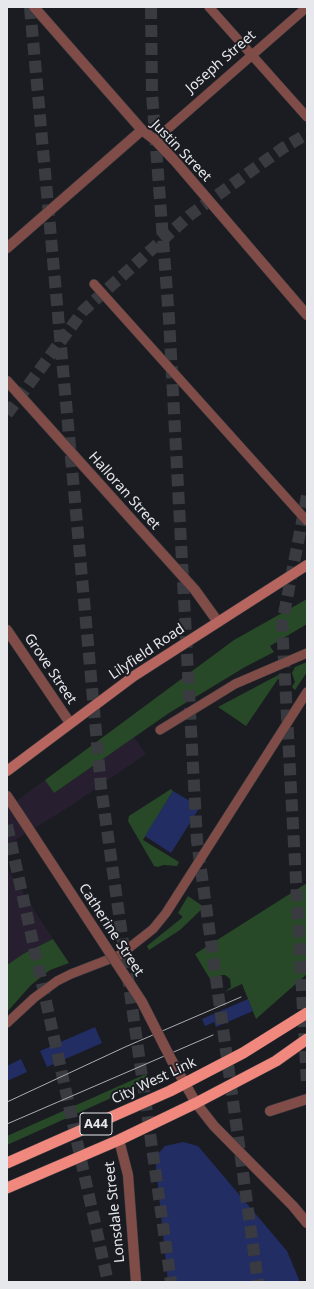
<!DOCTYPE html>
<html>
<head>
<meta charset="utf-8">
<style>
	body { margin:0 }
	#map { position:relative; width:314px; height:1289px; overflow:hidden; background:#1a1c22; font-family:"Noto Sans",sans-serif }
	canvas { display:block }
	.frame { position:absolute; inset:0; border:8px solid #e6e8ec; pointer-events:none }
</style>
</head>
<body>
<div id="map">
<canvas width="314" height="1289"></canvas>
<div class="frame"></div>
</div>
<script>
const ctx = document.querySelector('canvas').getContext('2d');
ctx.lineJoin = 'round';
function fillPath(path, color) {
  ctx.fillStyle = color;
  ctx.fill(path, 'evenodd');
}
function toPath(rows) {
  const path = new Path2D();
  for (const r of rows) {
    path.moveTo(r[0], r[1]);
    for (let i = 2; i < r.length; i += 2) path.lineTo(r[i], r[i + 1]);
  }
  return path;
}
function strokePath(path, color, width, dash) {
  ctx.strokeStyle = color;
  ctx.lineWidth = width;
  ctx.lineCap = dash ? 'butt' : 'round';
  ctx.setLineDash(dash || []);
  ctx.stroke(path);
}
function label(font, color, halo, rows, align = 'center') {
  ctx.font = font + ' "Noto Sans",sans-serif';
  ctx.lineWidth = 4;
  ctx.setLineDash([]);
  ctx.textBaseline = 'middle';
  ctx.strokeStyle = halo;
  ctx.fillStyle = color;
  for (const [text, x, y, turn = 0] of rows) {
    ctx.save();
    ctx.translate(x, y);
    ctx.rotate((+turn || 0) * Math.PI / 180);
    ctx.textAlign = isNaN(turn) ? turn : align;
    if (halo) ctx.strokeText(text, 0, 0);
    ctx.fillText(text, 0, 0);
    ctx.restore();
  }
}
const industrial = toPath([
	[134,737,146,754,72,805,7,845,7,808,45,780,54,793],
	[7,868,53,939,23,954,7,965]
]);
const green = toPath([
	[307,599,307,624,270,646,274,652,245,667,169,713,54,793,45,780,234,640],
	[307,662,307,672,295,690,292,687,295,682,292,673,295,667],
	[282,673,289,677,285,683,278,679,246,726,218,707],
	[171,789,173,791,143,840,179,862,177,866,163,865,158,867,154,866,128,821,129,816],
	[307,883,307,974,256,1019,242,984,225,992,231,987,230,979,225,975,222,975,210,979,195,954],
	[188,896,204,907,180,930,149,950,147,946,183,917,178,913],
	[53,939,69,963,50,970,31,985,7,1012,7,965,23,954],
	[146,1074,151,1080,7,1145,7,1136]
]);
const building = toPath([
	[173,791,200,807,171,853,145,836],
	[248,999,253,1011,216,1027,214,1022,205,1026,202,1019],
	[95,1027,102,1043,47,1067,40,1051],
	[21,1059,27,1072,7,1081,7,1066],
	[183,1142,198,1146,287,1251,300,1282,168,1282,155,1157,165,1146]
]);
const motorwayTunnel = toPath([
	[30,7,101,787,171,1282],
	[151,7,152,94,169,319,197,841,258,1282],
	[7,414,83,311,190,215,283,148,307,134],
	[307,496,282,624,307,1083],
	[7,825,108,1282]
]);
const service = toPath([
	[209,7,307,117],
	[155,140,307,7],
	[94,284,307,521],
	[160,730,235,684,307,653],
	[7,1023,34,998,57,981,71,974,120,955,153,929,166,913,307,692]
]);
const minor = toPath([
	[34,7,142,130,155,140,175,161,307,315],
	[7,248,142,130],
	[7,381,195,590,218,622],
	[7,630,70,723],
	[7,796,19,814],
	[172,1061,196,1103,214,1126,293,1206,307,1223],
	[270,1111,307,1099],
	[119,1140,128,1175,136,1282]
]);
const secondary = toPath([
	[7,771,134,676,307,565]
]);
const trunk = toPath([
	[7,1163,170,1091,243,1053,307,1013],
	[7,1188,119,1140,196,1103,276,1061,307,1039]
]);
const tram = toPath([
	[7,1102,125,1047,241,997],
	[7,1124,213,1035]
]);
const minorBridge = toPath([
	[19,814,142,1002,172,1061]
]);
const shields = [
	[96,1124,32]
];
const shieldNames = [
	["A44",96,1124]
];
const streetNames = [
	["Joseph Street",221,62,-41],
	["Justin Street",181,151,46],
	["Halloran Street",124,491,48],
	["Lilyfield Road",147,652,-34],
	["Grove Street",50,669,56],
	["Catherine Street",111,930,57],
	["City West Link",154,1081,-25],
	["Lonsdale Street",115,1212,-96]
];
fillPath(industrial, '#271f2f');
fillPath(green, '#284927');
fillPath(building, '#222d63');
strokePath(motorwayTunnel, '#393b40', 12, [12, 6]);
strokePath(service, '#37393e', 10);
strokePath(minor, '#37393e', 11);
strokePath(secondary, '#37393e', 11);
strokePath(trunk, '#37393e', 12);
strokePath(service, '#7f4c47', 9);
strokePath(minor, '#7f4c47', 10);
strokePath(secondary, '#b7665f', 10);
strokePath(trunk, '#f0887e', 11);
strokePath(tram, '#abadb1', 1);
strokePath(minorBridge, '#37393e', 11, []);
strokePath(minorBridge, '#7f4c47', 10);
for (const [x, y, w] of shields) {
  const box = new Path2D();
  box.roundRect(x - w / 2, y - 11, w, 22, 3);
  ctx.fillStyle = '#1a1c22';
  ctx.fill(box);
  strokePath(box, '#e6e8ec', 1);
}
label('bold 13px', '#e6e8ec', null, shieldNames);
label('14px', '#e6e8ec', '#1a1c22', streetNames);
</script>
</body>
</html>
